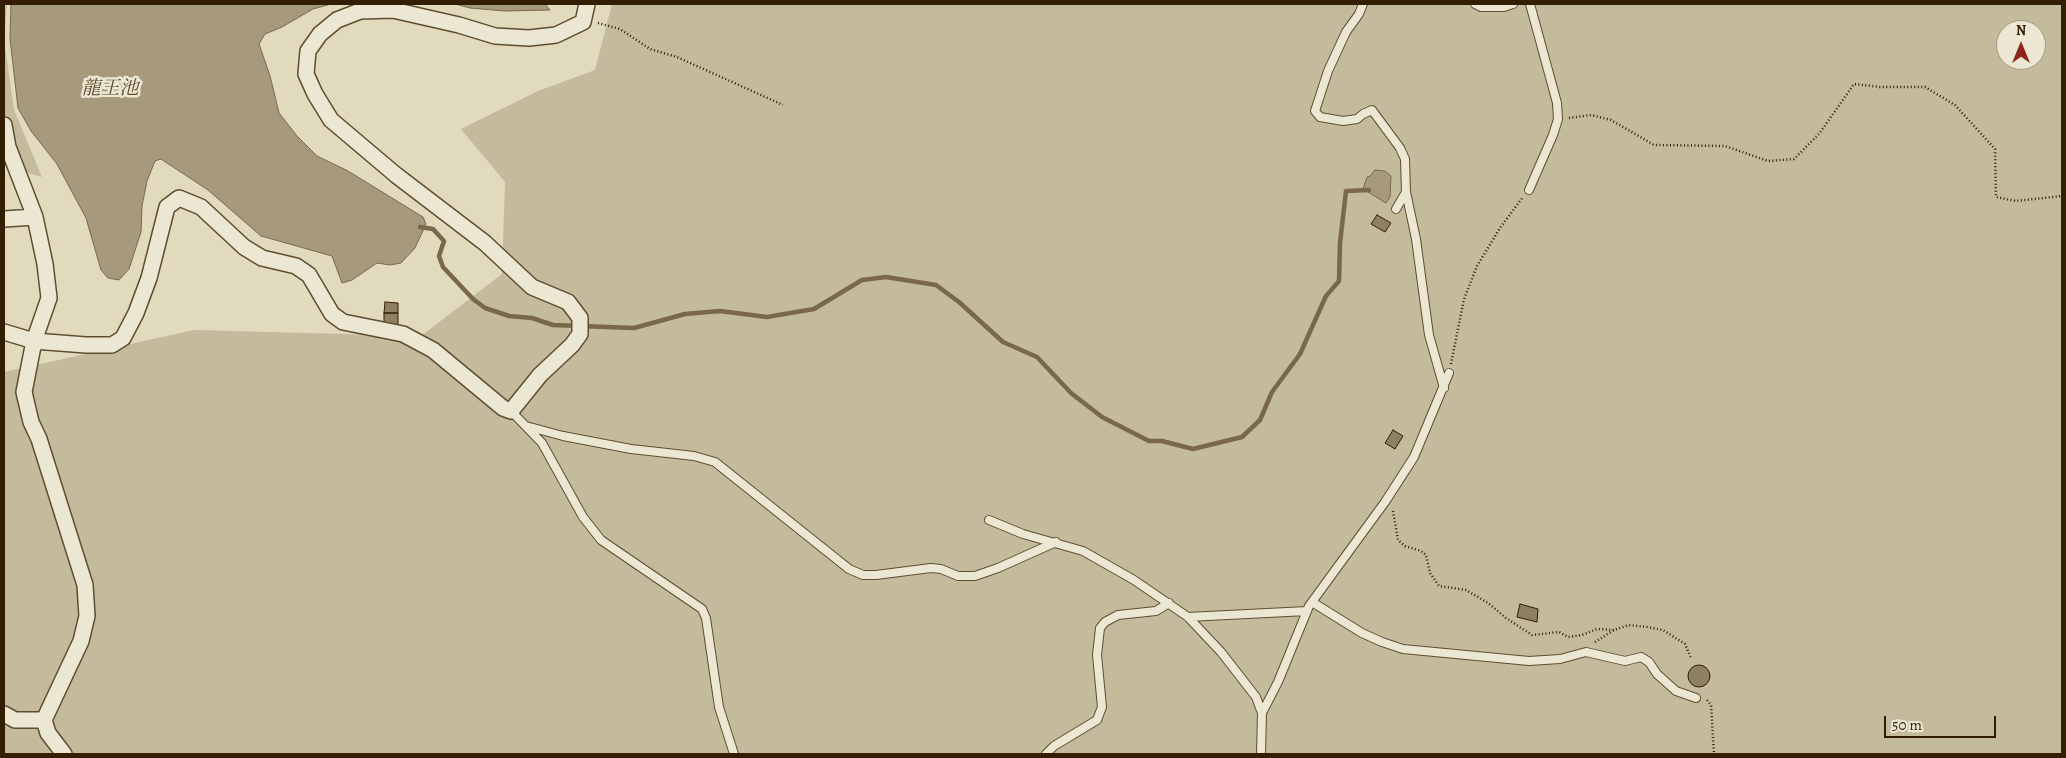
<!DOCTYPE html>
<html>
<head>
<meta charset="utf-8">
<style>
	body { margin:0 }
	#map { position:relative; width:2066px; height:758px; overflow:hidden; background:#e2dabc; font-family:Alegreya,serif }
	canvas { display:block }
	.frame { position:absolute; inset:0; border:5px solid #341e00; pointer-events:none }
	.north { position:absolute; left:1996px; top:20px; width:50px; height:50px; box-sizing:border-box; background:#ece7d3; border:1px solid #a2977f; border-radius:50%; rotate:0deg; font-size:14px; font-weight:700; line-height:20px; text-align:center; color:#341e00 }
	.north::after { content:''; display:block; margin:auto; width:18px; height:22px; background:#8f2418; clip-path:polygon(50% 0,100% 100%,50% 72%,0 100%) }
	.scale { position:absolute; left:1884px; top:716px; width:112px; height:22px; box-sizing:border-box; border:2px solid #341e00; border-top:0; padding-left:6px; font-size:15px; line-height:18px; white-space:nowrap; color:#341e00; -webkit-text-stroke:4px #ece7d3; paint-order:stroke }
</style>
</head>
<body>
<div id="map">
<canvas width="2066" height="758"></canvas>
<div class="frame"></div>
<div class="north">N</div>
<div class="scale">50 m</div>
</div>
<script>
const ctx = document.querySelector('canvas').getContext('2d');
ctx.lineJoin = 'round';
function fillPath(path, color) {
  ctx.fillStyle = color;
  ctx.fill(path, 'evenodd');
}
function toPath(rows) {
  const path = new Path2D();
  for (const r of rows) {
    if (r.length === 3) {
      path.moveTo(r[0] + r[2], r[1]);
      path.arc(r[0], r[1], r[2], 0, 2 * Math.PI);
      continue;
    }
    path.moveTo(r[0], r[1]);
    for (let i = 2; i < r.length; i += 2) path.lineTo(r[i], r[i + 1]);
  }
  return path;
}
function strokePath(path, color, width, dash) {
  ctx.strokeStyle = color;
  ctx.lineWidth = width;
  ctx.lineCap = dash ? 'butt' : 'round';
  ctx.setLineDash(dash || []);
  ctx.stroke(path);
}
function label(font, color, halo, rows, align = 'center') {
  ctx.font = font + ' Alegreya,"Noto Serif JP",serif';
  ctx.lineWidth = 5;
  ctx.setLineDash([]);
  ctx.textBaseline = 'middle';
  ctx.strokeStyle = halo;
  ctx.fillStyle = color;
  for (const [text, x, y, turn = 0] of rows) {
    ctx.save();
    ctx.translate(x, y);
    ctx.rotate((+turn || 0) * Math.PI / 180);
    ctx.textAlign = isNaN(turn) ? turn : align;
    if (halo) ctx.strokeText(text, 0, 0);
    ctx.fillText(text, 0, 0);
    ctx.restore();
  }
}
const green = toPath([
	[4,4,7,4,4,40,14,110,42,177,4,166],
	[612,4,2062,4,2062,754,4,754,4,372,194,330,421,336,502,274,505,182,461,129,538,91,595,70],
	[2006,30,2036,30,2036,60,2006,60]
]);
const water = toPath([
	[11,4,331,4,313,9,282,27,265,34,259,44,270,76,279,113,297,136,317,156,348,171,423,217,426,224,415,248,401,263,390,265,377,263,352,280,342,283,332,256,261,236,208,190,161,159,155,161,147,181,142,206,141,232,129,269,119,280,108,278,101,270,86,218,57,164,31,131,18,108,10,39,11,4],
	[455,4,545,4,550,10,505,11,470,8,455,4],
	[1375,170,1385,171,1391,176,1390,197,1386,203,1363,189,1367,177,1370,176,1375,170]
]);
const stream = toPath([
	[420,227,433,229,444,241,439,256,443,267,473,299,485,308,509,316,532,318,553,325,634,328,685,314,720,311,767,317,814,309,862,280,886,277,936,285,959,302,1003,342,1037,357,1071,393,1102,417,1149,441,1162,441,1193,449,1242,437,1260,420,1272,392,1300,354,1326,296,1339,281,1340,243,1346,191,1369,190]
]);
const building = toPath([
	[1377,215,1391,223,1385,232,1371,224,1377,215],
	[385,302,398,303,398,313,384,313,385,302],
	[384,313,398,313,398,326,384,325,384,313],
	[1393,430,1403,436,1395,449,1385,443,1393,430],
	[1520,604,1538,609,1537,622,1517,617,1520,604],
	[1699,676,11]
]);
const path = toPath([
	[598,23,620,29,650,49,677,57,783,105],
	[1569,118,1591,115,1611,120,1654,145,1725,146,1768,161,1794,159,1819,134,1854,84,1880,87,1925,87,1955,105,1995,149,1996,197,2016,201,2062,196],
	[1451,364,1464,299,1477,266,1500,228,1523,197],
	[1393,511,1398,540,1405,546,1421,551,1426,555,1430,573,1439,586,1466,590,1488,603,1506,618,1532,635,1559,632,1568,637,1582,635,1597,629,1614,630],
	[1595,642,1614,630,1629,625,1647,627,1663,630,1685,644,1691,658],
	[1707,700,1711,705,1714,754]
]);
const lane = toPath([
	[1363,4,1359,14,1346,32,1328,71,1315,111,1320,117,1343,121,1357,119,1363,114,1372,110,1400,148,1405,159,1406,192,1416,239,1429,335,1444,388],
	[1475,4,1481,7,1504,7,1513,4],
	[1529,190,1553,135,1558,119,1557,103,1530,4],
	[1396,209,1406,192],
	[511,411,542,443,583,517,601,540,702,609,706,618,719,707,734,754],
	[526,426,563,436,631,449,694,456,715,462,849,569,863,575,876,575,931,568,941,569,958,576,975,576,998,568,1056,542],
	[989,520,1023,534,1083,551,1134,580,1188,617,1221,652,1256,697,1262,713,1261,754],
	[1312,602,1362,633,1382,642,1403,649,1529,661,1560,659,1586,652,1625,661,1641,657,1649,662,1657,674,1676,691,1696,698],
	[1188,617,1307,611],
	[1262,713,1278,682,1309,606,1385,502,1414,457,1449,373],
	[1046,754,1054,746,1097,720,1102,707,1097,655,1100,628,1105,622,1118,615,1156,611,1169,603]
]);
const street = toPath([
	[4,125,8,147,35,217,45,264,49,298,34,341,24,392,31,422,39,439,85,585,87,616,81,641,44,720,48,733,64,754],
	[4,219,35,217],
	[4,332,34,341,86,345,112,345,123,338,136,313,149,278,167,207,179,198,201,207,244,247,262,258,296,266,309,275,332,314,343,322,403,334,433,350,503,408,511,411,540,375,572,345,580,334,580,318,568,302,532,287,485,243,396,175,331,120,315,94,306,74,308,51,320,34,337,20,360,11,393,10,459,25,495,36,529,38,556,35,583,22,587,4],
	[4,714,15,720,44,720]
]);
const waterNames = [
	["龍王池",110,89]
];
fillPath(green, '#c4ba9c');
fillPath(water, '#a79a7c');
strokePath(water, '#79684a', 1);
strokePath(stream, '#79684a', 4.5);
fillPath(building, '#8e8062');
strokePath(building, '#341e00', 1);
strokePath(lane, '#604d2f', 10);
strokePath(street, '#604d2f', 18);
strokePath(path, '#341e00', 2.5, [1, 2.5]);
strokePath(lane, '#ece7d3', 8);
strokePath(street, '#ece7d3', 15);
label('italic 19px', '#5c492b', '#ece7d3', waterNames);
</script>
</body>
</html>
